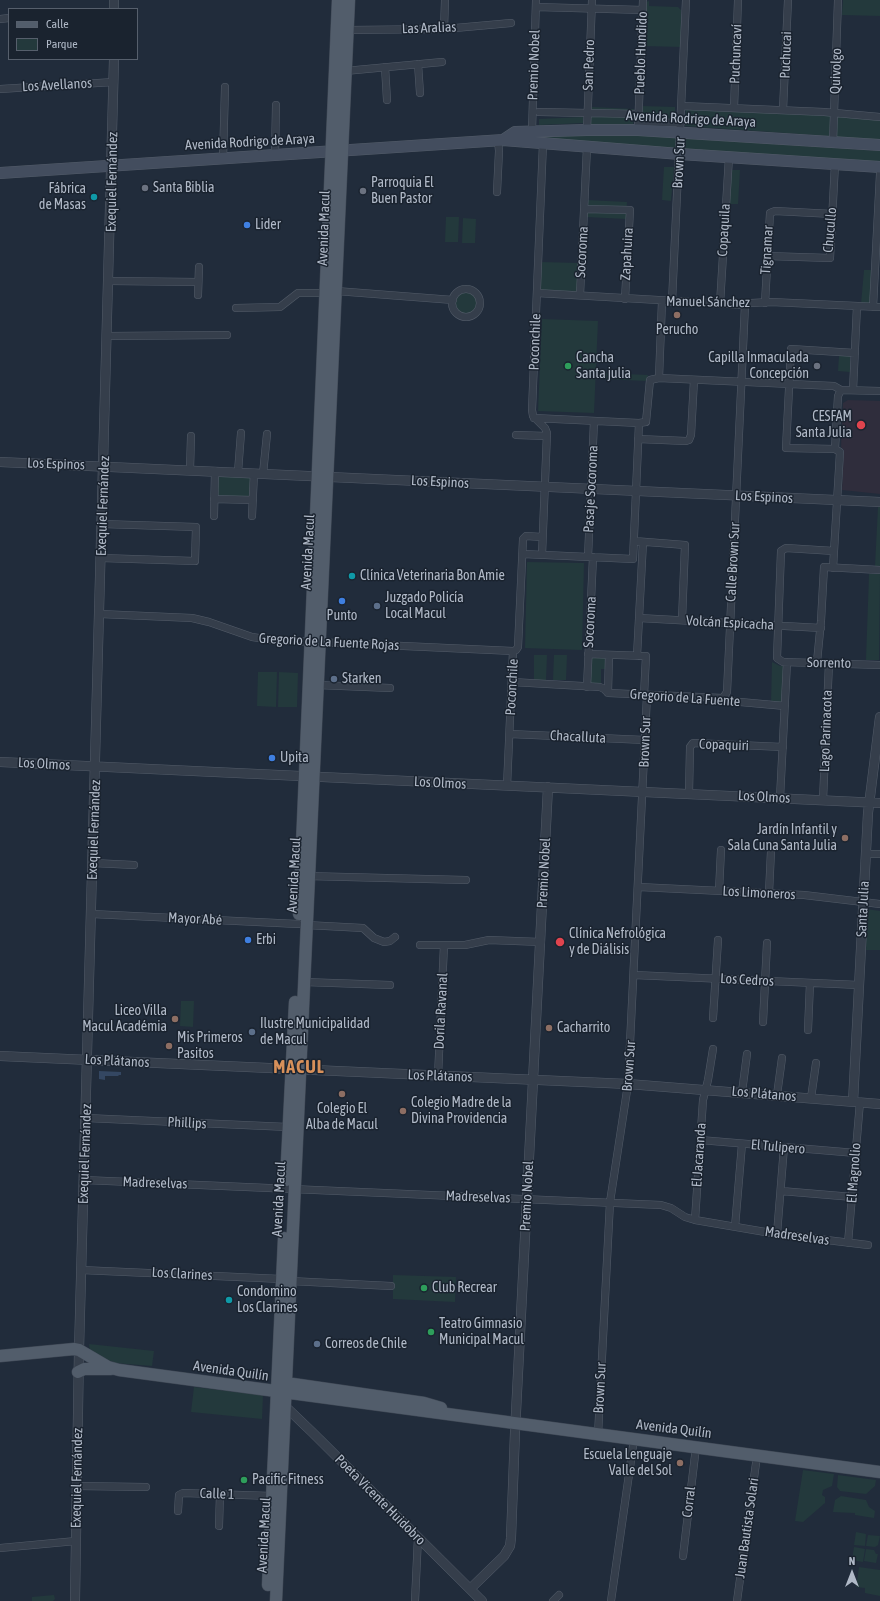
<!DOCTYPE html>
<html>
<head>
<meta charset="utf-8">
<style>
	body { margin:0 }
	#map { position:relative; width:880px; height:1601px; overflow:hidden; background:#212c3b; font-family:"Asap Condensed",sans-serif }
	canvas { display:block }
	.legend { position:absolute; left:8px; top:8px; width:130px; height:52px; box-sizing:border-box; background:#1a232f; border:1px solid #565f6c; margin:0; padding:5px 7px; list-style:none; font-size:12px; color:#b0b9c7 }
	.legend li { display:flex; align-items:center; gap:8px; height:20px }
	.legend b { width:20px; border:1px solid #565f6c }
	.north { position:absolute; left:832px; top:1553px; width:40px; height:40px; -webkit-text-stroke:3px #1a232f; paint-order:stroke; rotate:0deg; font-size:11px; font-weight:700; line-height:16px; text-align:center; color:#b0b9c7 }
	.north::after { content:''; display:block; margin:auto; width:14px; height:18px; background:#b0b9c7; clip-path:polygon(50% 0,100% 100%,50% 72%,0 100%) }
</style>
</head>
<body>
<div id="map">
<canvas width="880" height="1601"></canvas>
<ul class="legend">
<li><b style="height:5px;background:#525d6b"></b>Calle</li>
<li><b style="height:11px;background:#23393c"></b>Parque</li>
</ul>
<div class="north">N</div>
</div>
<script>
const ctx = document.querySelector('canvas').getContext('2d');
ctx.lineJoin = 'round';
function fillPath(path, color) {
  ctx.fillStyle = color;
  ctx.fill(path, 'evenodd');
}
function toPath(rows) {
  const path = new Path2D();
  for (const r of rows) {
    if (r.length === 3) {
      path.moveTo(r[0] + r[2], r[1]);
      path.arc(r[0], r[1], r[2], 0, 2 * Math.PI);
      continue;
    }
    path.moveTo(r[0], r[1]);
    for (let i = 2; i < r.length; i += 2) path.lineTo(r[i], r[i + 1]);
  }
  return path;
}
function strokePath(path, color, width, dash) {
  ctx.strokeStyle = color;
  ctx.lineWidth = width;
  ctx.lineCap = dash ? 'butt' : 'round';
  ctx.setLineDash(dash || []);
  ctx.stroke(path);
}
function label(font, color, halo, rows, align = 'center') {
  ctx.font = font + ' "Asap Condensed",sans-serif';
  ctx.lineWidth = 3;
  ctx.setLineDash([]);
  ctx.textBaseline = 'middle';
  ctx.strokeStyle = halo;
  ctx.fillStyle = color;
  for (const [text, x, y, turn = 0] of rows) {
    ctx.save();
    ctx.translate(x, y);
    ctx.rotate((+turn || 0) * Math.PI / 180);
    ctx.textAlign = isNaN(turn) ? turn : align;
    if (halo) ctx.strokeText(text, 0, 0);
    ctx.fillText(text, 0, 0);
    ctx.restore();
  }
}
const medical = toPath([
	[848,400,880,401,880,494,842,490,844,450,841,447,843,403]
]);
const green = toPath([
	[843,0,880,0,880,16,842,15],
	[649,1,649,6,678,7,681,10,682,47,644,46,645,2],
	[641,106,675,107,675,120,641,119],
	[592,107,634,109,633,125,591,124],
	[686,108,831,116,829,136,685,126],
	[837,115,880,120,880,142,837,138],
	[583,117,583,123,539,125,539,119],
	[587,132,880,151,880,163,672,148,587,145,542,141,532,136],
	[664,167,674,167,671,201,662,200],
	[731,170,740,170,738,204,729,204],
	[587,200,627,202,626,219,586,217],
	[446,217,459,217,458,242,445,242],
	[463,218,476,219,475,243,462,243],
	[541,262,579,263,578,292,540,291],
	[864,270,873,270,871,304,861,304],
	[466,303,14],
	[542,319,598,321,594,413,538,411],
	[839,356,850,356,850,372,838,371],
	[603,373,648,375,647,381,603,379],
	[215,471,254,473,253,500,214,499],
	[878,507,880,507,880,567,875,566],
	[527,562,584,563,582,650,525,648],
	[869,574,880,574,879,660,866,660],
	[534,655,547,655,546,680,534,680],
	[554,655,567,655,566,680,553,680],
	[590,657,607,657,606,669,601,669,601,684,589,684],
	[772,662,780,666,784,666,782,703,771,703],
	[258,672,277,672,276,707,257,706],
	[279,672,298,673,297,707,278,707],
	[867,909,880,911,880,950,866,950],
	[181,1001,194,1001,193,1027,180,1026],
	[393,1275,456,1277,455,1302,393,1299],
	[89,1344,154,1351,152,1366,115,1363,90,1352],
	[194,1387,263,1395,262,1419,191,1412],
	[803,1470,834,1474,832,1486,823,1490,822,1495,825,1497,825,1503,803,1522,795,1521],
	[838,1475,876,1480,875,1486,866,1494,840,1491,837,1487],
	[841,1496,866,1500,869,1507,875,1511,874,1518,855,1515,855,1513,833,1512,835,1500],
	[856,1532,866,1534,865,1546,854,1545],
	[868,1535,880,1536,878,1545,875,1547,866,1546],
	[854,1547,865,1549,863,1562,852,1560],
	[866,1549,874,1550,876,1554,878,1554,876,1563,864,1561],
	[859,1567,880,1570,880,1596,865,1593,865,1588,856,1587],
	[54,1595,55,1599,53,1601,32,1601,32,1597]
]);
const water = toPath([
	[99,1071,121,1072,121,1075,119,1075,118,1076,105,1076,105,1080,99,1079]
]);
const minor = toPath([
	[536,7,643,10],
	[0,19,9,18],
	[444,29,445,0],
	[347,30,444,29,511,23],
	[418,64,420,93],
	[385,67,387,100],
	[345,71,442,62],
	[0,89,114,82],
	[682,106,824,112,880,117],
	[734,108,738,0],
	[783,110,788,0],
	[539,112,639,114],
	[638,122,681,123],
	[587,130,592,0],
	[638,130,643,0],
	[532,131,536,0],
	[833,142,838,0],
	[275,155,276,105],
	[223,159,225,87],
	[497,192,499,151,498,140],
	[584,209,630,210,625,299],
	[767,256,830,258,835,164],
	[109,281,198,282],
	[466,303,14],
	[336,291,453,300],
	[537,293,745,305,751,303,771,302,880,307],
	[198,295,199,267],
	[580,295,587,147],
	[672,302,686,0],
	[765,303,770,213,775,211,833,214],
	[720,304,729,157],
	[873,307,880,174],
	[236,308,280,307,298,293,326,293],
	[107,336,227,335],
	[659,378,834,386,841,390,880,391],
	[853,390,857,306],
	[534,418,639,423,646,422,650,380,659,378,662,301],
	[516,435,547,436],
	[638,439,686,441,689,440,691,435,694,380],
	[835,449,838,396,841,390],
	[190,470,191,436],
	[238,472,241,433],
	[263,474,267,434],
	[214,499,253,500],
	[214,516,215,471],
	[252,516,254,473],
	[634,541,685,545,682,620],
	[834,551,786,548,781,551,777,658,783,662,880,665],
	[523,554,633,559,639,423],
	[542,555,547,433,545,428,533,416,532,410,543,143],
	[588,557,594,421],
	[101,558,195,561,196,527,102,524],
	[833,568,840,452,835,449,786,448,791,349,855,353],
	[100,614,192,618,209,622,252,637,272,640,513,651],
	[639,618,821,628],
	[513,651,516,650,518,647,523,539,526,536,542,537],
	[588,654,646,656,644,695],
	[637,656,643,542],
	[817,662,821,621,824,567,880,570],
	[512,682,600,687,604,689,608,693,723,698,729,701,785,706],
	[317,685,390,688],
	[587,687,593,557],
	[608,693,609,655],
	[723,698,727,692,745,305],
	[510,734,645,740],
	[507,786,513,651],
	[689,794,690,747,693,743,783,747],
	[780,798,787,662],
	[823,800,829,663],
	[866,854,880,854],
	[93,863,134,865],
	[306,876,466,880],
	[639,887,804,895,880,904],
	[719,891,721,850],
	[769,893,771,851],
	[92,914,298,924],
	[306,925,363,928,374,938,384,942,390,941,395,937],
	[420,945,465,945,489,940,541,942],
	[634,975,859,985],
	[304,982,390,985],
	[713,1018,718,940],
	[763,1022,767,943],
	[808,1030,810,983],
	[438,1076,444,945],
	[742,1092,747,1054],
	[777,1095,782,1058],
	[811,1098,816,1063],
	[86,1118,288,1127],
	[700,1140,856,1153],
	[84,1180,661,1205,671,1208,685,1217,695,1220,777,1234,868,1245],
	[781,1191,853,1197],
	[695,1220,703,1100,708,1080,713,1049],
	[735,1227,742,1144],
	[777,1234,784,1147],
	[848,1243,860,1102],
	[81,1270,282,1279],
	[290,1281,391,1286],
	[598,1435,610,1202,628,1084,647,695],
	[77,1486,146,1487],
	[178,1511,179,1495,183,1493,272,1496],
	[219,1526,220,1494],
	[0,1548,76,1541],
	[683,1556,696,1447],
	[415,1601,418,1537],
	[553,1601,559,1595],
	[611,1601,634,1439],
	[737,1601,757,1456]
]);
const tertiary = toPath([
	[114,0,114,9],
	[0,462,880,502],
	[0,762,880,803],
	[0,1056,628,1084,880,1104],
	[853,1102,868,813,880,717],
	[281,1405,289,1410,312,1432,482,1601],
	[470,1589,504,1556,510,1546,511,1538,515,1432,548,787],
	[75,1601,79,1350,114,59]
]);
const secondary = toPath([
	[503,140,515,132,587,130,638,130,880,145],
	[0,173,503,140,680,154,880,167]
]);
const primary = toPath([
	[299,914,338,0],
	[286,1180,295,1002],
	[0,1356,74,1349,79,1350,108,1367,119,1370,880,1472],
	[78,1372,84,1369,111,1369],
	[286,1383,424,1403,441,1408],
	[268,1585,284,1238],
	[276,1601,349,0]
]);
const markers = [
	[145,188,4,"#6b7280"],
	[363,191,4,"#6b7280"],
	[94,197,4,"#0f9aa8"],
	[247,225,4,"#3f7fe0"],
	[677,315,4,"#8d6e63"],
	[568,366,4,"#2e9e5b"],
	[817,366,4,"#6b7280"],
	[861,425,5,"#e0444e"],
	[352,576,4,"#0f9aa8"],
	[342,601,4,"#3f7fe0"],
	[377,606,4,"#5c6f8a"],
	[334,679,4,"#5c6f8a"],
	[272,758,4,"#3f7fe0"],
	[845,838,4,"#8d6e63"],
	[248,940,4,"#3f7fe0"],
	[560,942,5,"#e0444e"],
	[175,1019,4,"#8d6e63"],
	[549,1028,4,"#8d6e63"],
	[252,1032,4,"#5c6f8a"],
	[169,1046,4,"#8d6e63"],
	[342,1094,4,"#8d6e63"],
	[403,1111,4,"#8d6e63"],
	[424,1288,4,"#2e9e5b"],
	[229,1300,4,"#0f9aa8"],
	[431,1332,4,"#2e9e5b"],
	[317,1344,4,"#5c6f8a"],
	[680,1463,4,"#8d6e63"],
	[244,1480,4,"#2e9e5b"]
];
const streetNames = [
	["Las Aralias",429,28,-2],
	["Pueblo Hundido",641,53,-88],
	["Puchuncaví",736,54,-88],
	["Puchucai",786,55,-88],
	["Premio Nobel",534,65,-88],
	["San Pedro",589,65,-88],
	["Quivolgo",836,71,-88],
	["Los Avellanos",57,85,-3],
	["Avenida Rodrigo de Araya",691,119,3],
	["Avenida Rodrigo de Araya",250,142,-3],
	["Brown Sur",679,163,-87],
	["Exequiel Fernández",112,182,-89],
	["Avenida Macul",324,228,-88],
	["Copaquila",724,230,-87],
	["Chucullo",830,230,-85],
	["Tignamar",767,250,-87],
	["Socoroma",582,252,-87],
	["Zapahuira",627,254,-87],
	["Manuel Sánchez",708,302,1],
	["Poconchile",535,342,-88],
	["Los Espinos",56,464,2],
	["Los Espinos",440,482,3],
	["Pasaje Socoroma",591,489,-87],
	["Los Espinos",764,497,3],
	["Exequiel Fernández",103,506,-88],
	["Avenida Macul",308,552,-87],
	["Calle Brown Sur",733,562,-87],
	["Socoroma",590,622,-87],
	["Volcán Espicacha",730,623,3],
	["Gregorio de La Fuente Rojas",329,642,3],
	["Sorrento",829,663,1],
	["Poconchile",512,687,-87],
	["Gregorio de La Fuente",685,698,4],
	["Lago Parinacota",826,731,-88],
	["Chacalluta",578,737,3],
	["Brown Sur",645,742,-88],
	["Copaquiri",724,745,2],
	["Los Olmos",44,764,3],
	["Los Olmos",440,783,3],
	["Los Olmos",764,797,3],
	["Exequiel Fernández",94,830,-88],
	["Premio Nobel",544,873,-87],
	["Avenida Macul",294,875,-87],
	["Los Limoneros",759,893,3],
	["Santa Julia",863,909,-87],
	["Mayor Abé",195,919,3],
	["Los Cedros",747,980,3],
	["Dorila Ravanal",441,1011,-87],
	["Los Plátanos",117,1061,3],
	["Brown Sur",629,1066,-86],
	["Los Plátanos",440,1076,2],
	["Los Plátanos",764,1094,5],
	["Phillips",187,1123,3],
	["El Tulipero",778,1147,5],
	["Exequiel Fernández",85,1154,-88],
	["El Jacaranda",699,1155,-86],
	["El Magnolio",854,1173,-86],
	["Madreselvas",155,1183,2],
	["Premio Nobel",527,1196,-87],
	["Madreselvas",478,1197,2],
	["Avenida Macul",279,1199,-87],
	["Madreselvas",797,1236,8],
	["Los Clarines",182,1274,3],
	["Avenida Quilín",231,1371,8],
	["Brown Sur",600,1388,-87],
	["Avenida Quilín",674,1429,7],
	["Exequiel Fernández",77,1478,-89],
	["Calle 1",217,1494,2],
	["Poeta Vicente Huidobro",380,1500,45],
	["Corral",689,1502,-83],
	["Juan Bautista Solari",747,1528,-82],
	["Avenida Macul",264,1535,-87]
];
const poiNames = [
	["Parroquia El",371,183],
	["Buen Pastor",371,199],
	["Santa Biblia",153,188],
	["Fábrica",86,189,"right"],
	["de Masas",86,205,"right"],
	["Lider",255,225],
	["Perucho",677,330,"center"],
	["Cancha",576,358],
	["Santa julia",576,374],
	["Capilla Inmaculada",809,358,"right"],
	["Concepción",809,374,"right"],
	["CESFAM",852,417,"right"],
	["Santa Julia",852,433,"right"],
	["Clínica Veterinaria Bon Amie",360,576],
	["Juzgado Policía",385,598],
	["Local Macul",385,614],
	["Punto",342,616,"center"],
	["Starken",342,679],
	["Upita",280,758],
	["Jardín Infantil y",837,830,"right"],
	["Sala Cuna Santa Julia",837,846,"right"],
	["Clínica Nefrológica",569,934],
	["y de Diálisis",569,950],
	["Erbi",256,940],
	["Liceo Villa",167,1011,"right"],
	["Macul Académia",167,1027,"right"],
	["Ilustre Municipalidad",260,1024],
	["de Macul",260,1040],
	["Cacharrito",557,1028],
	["Mis Primeros",177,1038],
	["Pasitos",177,1054],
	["Colegio Madre de la",411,1103],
	["Divina Providencia",411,1119],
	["Colegio El",342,1109,"center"],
	["Alba de Macul",342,1125,"center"],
	["Club Recrear",432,1288],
	["Condomino",237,1292],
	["Los Clarines",237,1308],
	["Teatro Gimnasio",439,1324],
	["Municipal Macul",439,1340],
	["Correos de Chile",325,1344],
	["Escuela Lenguaje",672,1455,"right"],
	["Valle del Sol",672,1471,"right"],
	["Pacific Fitness",252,1480]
];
const districtNames = [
	["MACUL",299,1067]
];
fillPath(medical, '#2f2d3c');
fillPath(green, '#23393c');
fillPath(water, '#344762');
strokePath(minor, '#535c69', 8);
strokePath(tertiary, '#535c69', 10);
strokePath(secondary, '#535c69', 12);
strokePath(primary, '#3e4754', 13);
strokePath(minor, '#353e4b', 7);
strokePath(tertiary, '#353e4b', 9);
strokePath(secondary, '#434d5e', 11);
strokePath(primary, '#525d6b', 12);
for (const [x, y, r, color] of markers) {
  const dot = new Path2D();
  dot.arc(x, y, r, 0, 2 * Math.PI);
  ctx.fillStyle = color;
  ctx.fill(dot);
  strokePath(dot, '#1a232f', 1.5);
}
label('14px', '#b0b9c7', '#1a232f', streetNames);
label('14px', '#b0b9c7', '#1a232f', poiNames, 'left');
ctx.letterSpacing = '1px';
label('bold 18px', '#d7905a', '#1a232f', districtNames);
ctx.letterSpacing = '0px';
</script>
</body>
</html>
